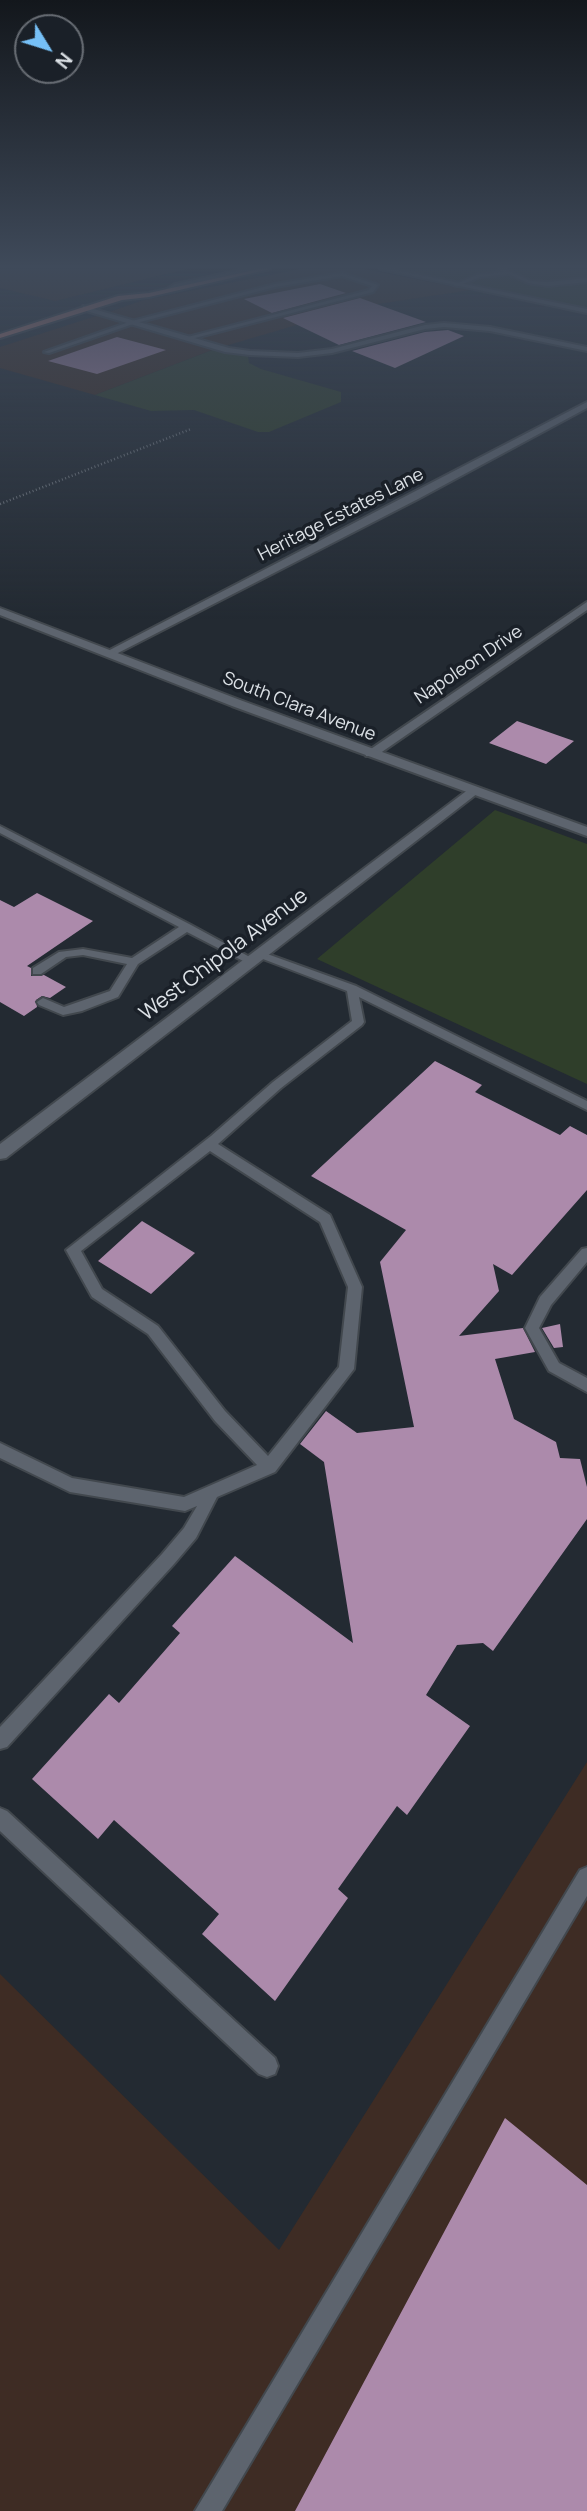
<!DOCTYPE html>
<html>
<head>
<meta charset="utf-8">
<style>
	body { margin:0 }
	#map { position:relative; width:587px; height:2511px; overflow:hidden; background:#232a32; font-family:Manrope,sans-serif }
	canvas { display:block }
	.north { position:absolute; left:14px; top:14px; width:70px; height:70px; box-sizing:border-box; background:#1a2028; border:2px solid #686d74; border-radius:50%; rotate:128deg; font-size:19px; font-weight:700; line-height:28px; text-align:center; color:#dce1e6 }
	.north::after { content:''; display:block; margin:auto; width:24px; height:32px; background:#76c0f7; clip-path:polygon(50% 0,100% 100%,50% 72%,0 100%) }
</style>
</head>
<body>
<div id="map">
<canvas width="587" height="2511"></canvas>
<div class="north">N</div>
</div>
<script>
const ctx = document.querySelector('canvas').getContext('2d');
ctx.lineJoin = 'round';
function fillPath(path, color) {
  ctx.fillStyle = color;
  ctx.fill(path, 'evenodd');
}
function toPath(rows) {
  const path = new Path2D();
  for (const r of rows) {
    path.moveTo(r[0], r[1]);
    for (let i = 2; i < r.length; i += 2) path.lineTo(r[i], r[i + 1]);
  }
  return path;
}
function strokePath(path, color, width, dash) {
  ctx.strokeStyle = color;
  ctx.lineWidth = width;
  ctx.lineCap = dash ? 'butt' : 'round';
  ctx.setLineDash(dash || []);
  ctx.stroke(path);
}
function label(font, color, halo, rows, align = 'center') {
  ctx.font = font + ' Manrope,sans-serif';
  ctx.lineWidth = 7;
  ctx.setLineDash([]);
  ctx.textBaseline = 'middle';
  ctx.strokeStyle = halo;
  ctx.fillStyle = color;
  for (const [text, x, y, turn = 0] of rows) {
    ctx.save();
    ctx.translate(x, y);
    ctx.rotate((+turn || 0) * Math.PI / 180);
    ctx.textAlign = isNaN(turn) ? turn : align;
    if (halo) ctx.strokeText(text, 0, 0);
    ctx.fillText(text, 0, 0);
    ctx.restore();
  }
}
const commercial = toPath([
	[0,269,187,269,55,301,0,288],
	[300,269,364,269,471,290,358,307,225,346,109,312,144,300],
	[99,315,215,349,95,395,0,368,0,347],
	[587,1762,587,2511,0,2511,0,1974,279,2250]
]);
const green = toPath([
	[385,269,587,269,587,309],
	[215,349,248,356,249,363,261,369,341,392,341,402,269,432,258,432,194,410,151,411,95,395],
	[495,810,587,844,587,1084,317,959]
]);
const building = toPath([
	[320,284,346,293,272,313,244,299],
	[360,298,426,322,339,345,283,318],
	[448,330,464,336,395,368,352,351,425,332],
	[117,337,166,350,97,374,48,361],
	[517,721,574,741,546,764,489,743],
	[37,893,93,921,27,966,31,968,31,976,44,975,66,987,50,998,42,996,36,1000,37,1007,24,1016,0,1002,0,900,14,907],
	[435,1061,482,1085,475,1092,560,1135,570,1126,587,1135,587,1190,512,1275,493,1264,499,1291,459,1336,523,1328,535,1352,495,1359,514,1419,556,1442,560,1458,580,1459,587,1487,587,1519,493,1651,483,1643,457,1645,426,1695,470,1726,407,1815,397,1806,338,1889,348,1898,275,2001,202,1934,219,1914,114,1820,98,1839,32,1779,109,1694,119,1703,180,1633,172,1626,235,1556,353,1643,324,1462,300,1444,326,1411,357,1433,414,1427,380,1262,406,1230,311,1176],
	[142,1221,195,1253,151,1294,98,1261],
	[560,1324,563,1347,554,1348,542,1328],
	[505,2118,587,2185,587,2511,295,2511]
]);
const path = toPath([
	[0,504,191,429]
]);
const service = toPath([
	[499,269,504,269,531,281,548,282,587,278,587,282,548,286,528,283,509,274,480,277,458,286,453,285,477,275,504,272,499,269],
	[342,273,378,285,373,292,187,340,184,338,369,290,372,286,342,276,275,287,136,323,49,353,44,352,132,321,275,284,342,273],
	[0,826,191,925,257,961,251,964,247,963,187,932,138,964,118,997,82,1011,63,1015,39,1005,37,1002,43,998,64,1007,110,991,127,964,83,955,66,957,41,974,33,974,33,968,59,952,83,949,132,958,179,927,0,833,0,826],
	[259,951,356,986,587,1101,587,1110,359,997,364,1022,362,1025,281,1088,218,1144,330,1215,362,1287,354,1369,275,1472,217,1497,196,1538,174,1564,7,1747,0,1749,0,1727,162,1554,184,1528,197,1506,185,1511,70,1492,0,1458,0,1443,72,1478,184,1497,257,1465,215,1421,148,1334,92,1297,66,1250,211,1136,273,1082,352,1021,347,991,255,956,255,952,259,951],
	[210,1151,320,1222,348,1287,339,1367,268,1456,225,1411,158,1326,102,1289,81,1251,210,1151],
	[587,1248,587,1262,551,1305,539,1328,559,1363,587,1378,587,1392,549,1371,525,1328,540,1297,582,1249,587,1248],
	[0,1808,7,1811,275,2058,278,2066,275,2074,267,2077,259,2074,0,1831,0,1808],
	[587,1867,587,1896,222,2511,195,2511,580,1870,587,1867]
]);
const minor = toPath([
	[83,306,229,348,250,351,298,353,332,349,425,325,444,323,490,327,587,347,587,351,490,331,444,327,425,329,332,353,298,357,250,355,225,352,83,310,83,306],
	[587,402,587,408,418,499,114,655,104,653,587,402],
	[587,602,587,610,376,756,366,756,365,753,587,602],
	[473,786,480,790,478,793,6,1158,0,1159,0,1144,473,786]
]);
const tertiary = toPath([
	[245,269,256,269,179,287,169,292,165,290,175,284,245,269],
	[380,269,391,269,587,309,587,313,380,269],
	[0,608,240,700,587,827,587,836,232,706,0,615,0,608]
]);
const trunk = toPath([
	[259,269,270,269,149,297,122,300,0,338,0,334,118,296,149,293,259,269]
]);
const farStreetnames = [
	["Heritage Estates Lane",341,515,-27],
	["Napoleon Drive",469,665,-34],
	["South Clara Avenue",299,707,21]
];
const streetNames = [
	["West Chipola Avenue",224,955,-37]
];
fillPath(commercial, '#3e2c24');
fillPath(green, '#2f3e2a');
fillPath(building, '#ac8aab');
strokePath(service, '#42484e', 4);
strokePath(minor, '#42484e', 4);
strokePath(tertiary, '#42484e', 4);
strokePath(trunk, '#42484e', 4);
strokePath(path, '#6f757c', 2.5, [1, 2.5]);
fillPath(service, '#5d646e');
fillPath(minor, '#5d646e');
fillPath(tertiary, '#5d646e');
fillPath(trunk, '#cd867e');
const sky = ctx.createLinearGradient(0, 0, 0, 620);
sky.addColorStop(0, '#13171c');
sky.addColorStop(0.43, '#3f4a5a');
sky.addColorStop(1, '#3f4a5a00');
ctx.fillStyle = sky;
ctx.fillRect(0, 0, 587, 620);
label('18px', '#dce1e6', '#1a2028', farStreetnames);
label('21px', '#dce1e6', '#1a2028', streetNames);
</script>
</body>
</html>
